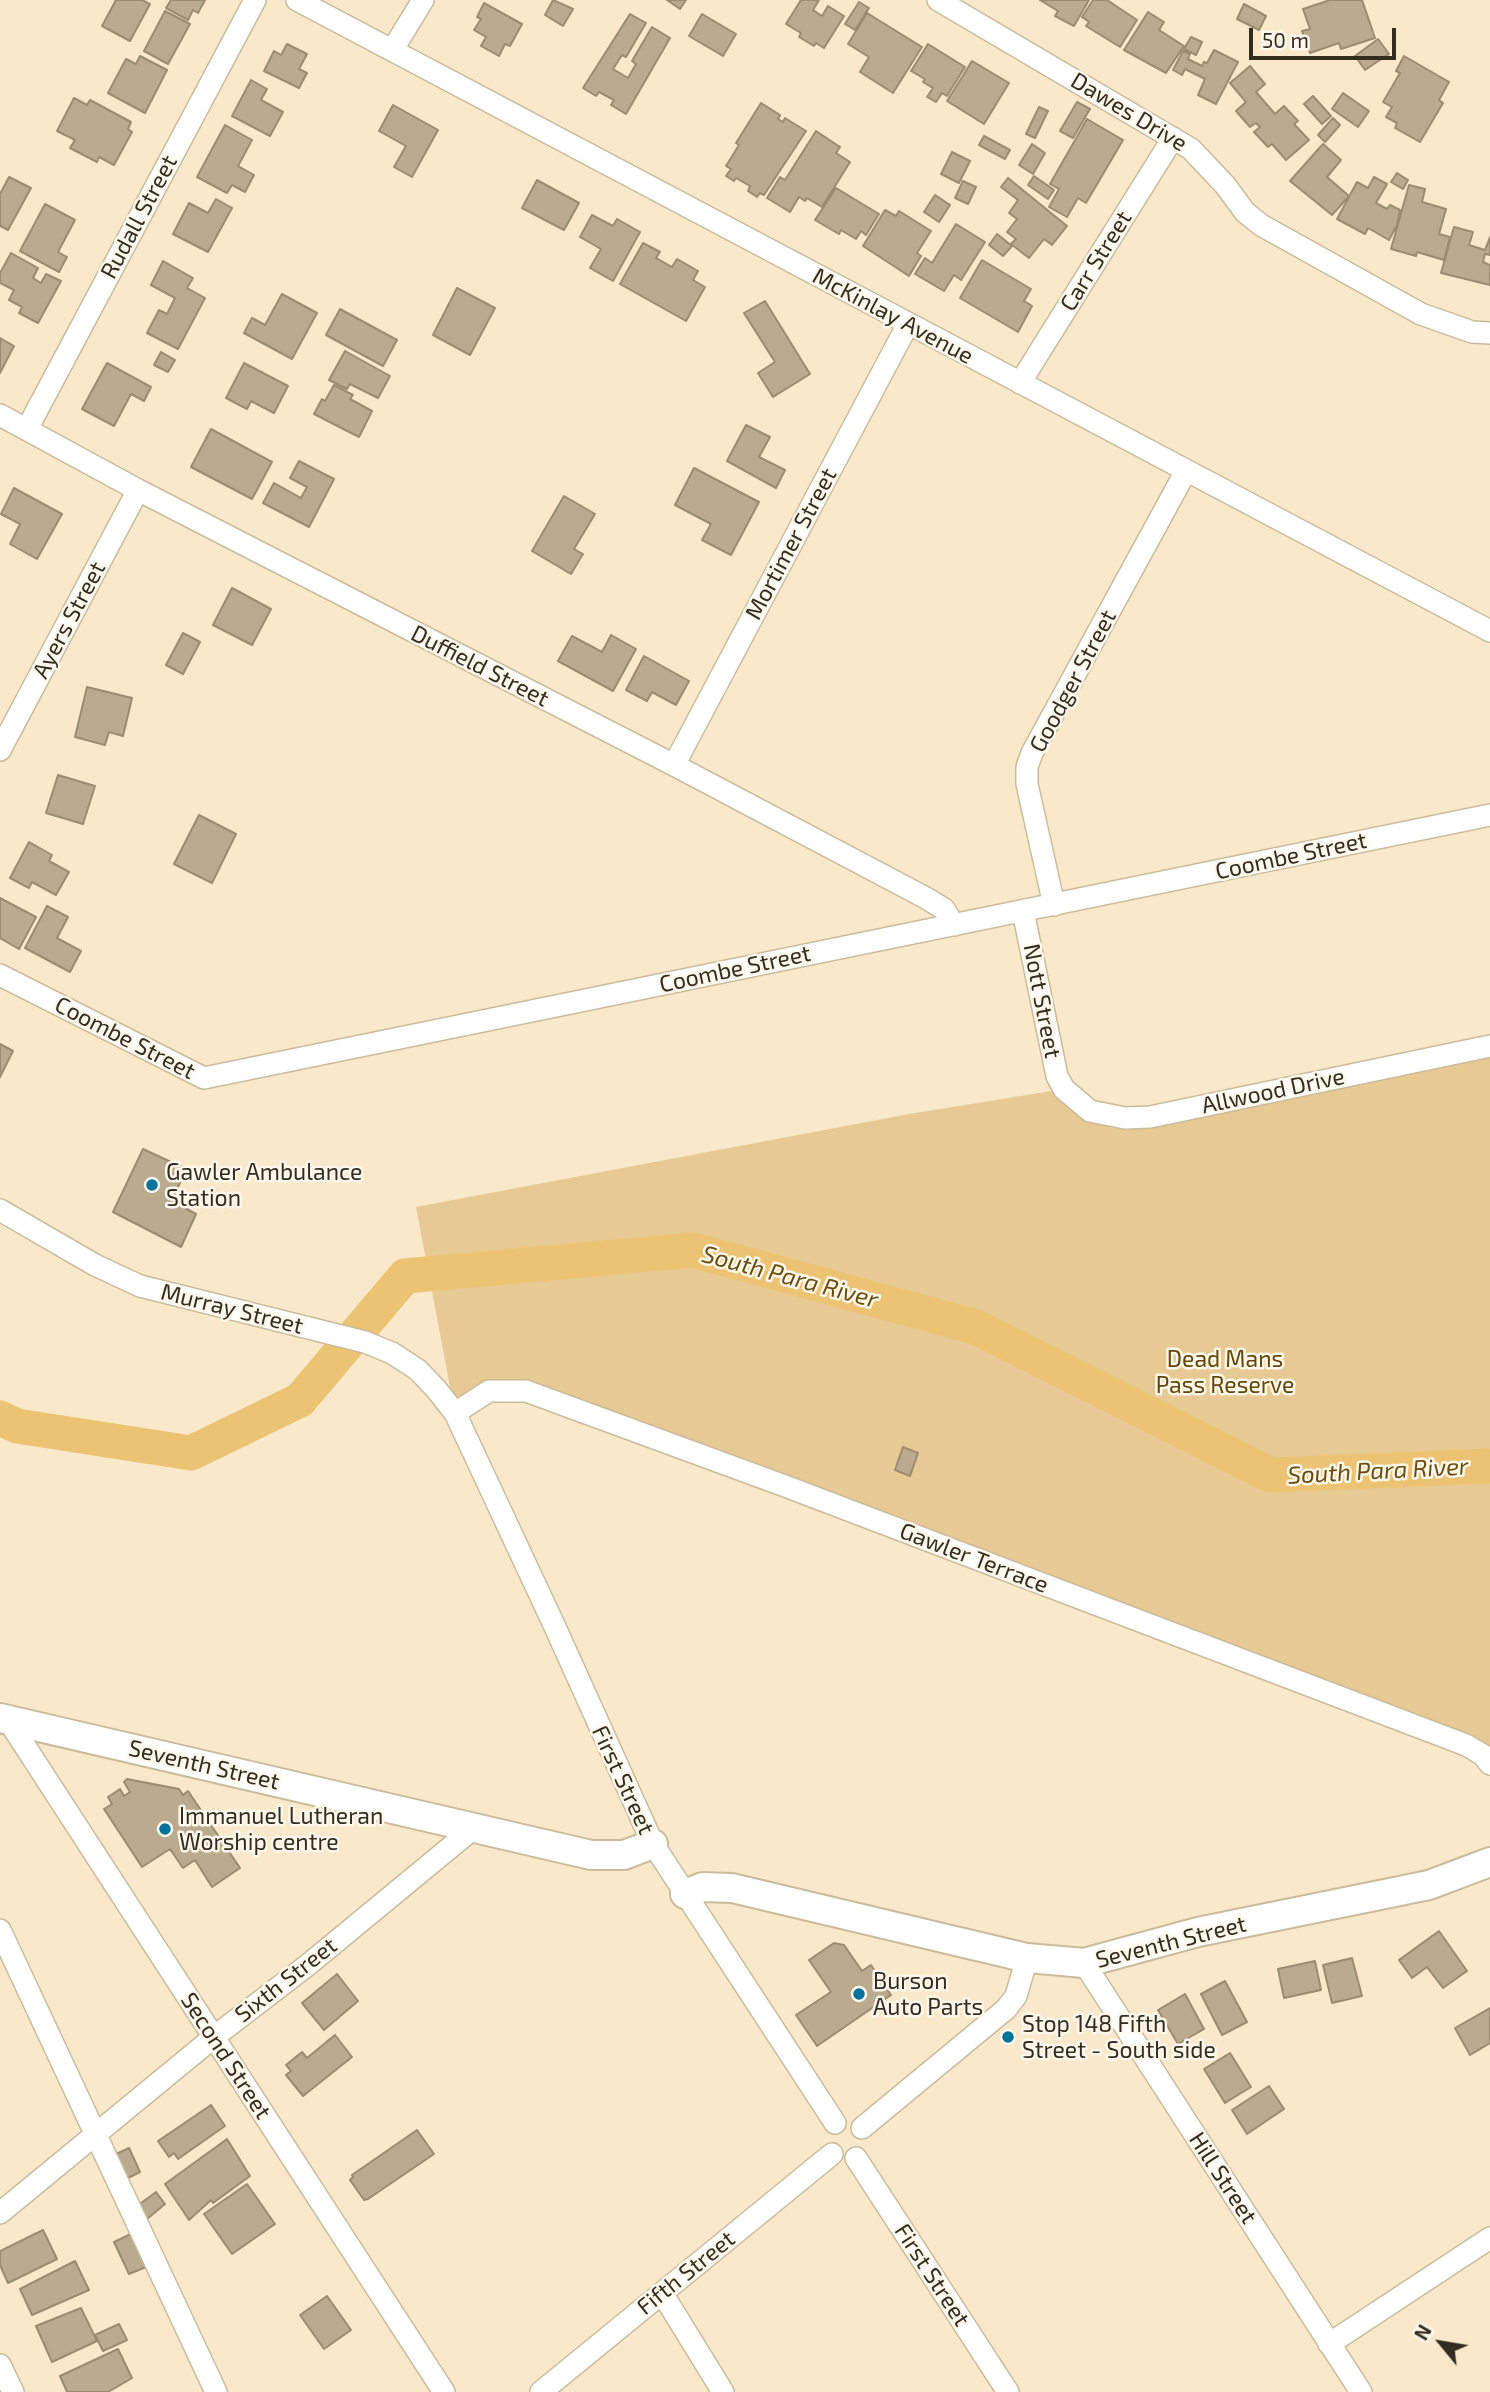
<!DOCTYPE html>
<html>
<head>
<meta charset="utf-8">
<style>
	body { margin:0 }
	#map { position:relative; width:1490px; height:2392px; overflow:hidden; background:#f9e9ca; font-family:"Exo 2",sans-serif }
	canvas { display:block }
	.north { position:absolute; left:1406px; top:2308px; width:70px; height:70px; -webkit-text-stroke:5px #fef7eb; paint-order:stroke; rotate:300deg; font-size:19px; font-weight:700; line-height:28px; text-align:center; color:#332c21 }
	.north::after { content:''; display:block; margin:auto; width:24px; height:32px; background:#332c21; clip-path:polygon(50% 0,100% 100%,50% 72%,0 100%) }
	.scale { position:absolute; left:1249px; top:28px; width:147px; height:32px; box-sizing:border-box; border:4px solid #332c21; border-top:0; padding-left:9px; font-size:21px; line-height:24px; white-space:nowrap; color:#332c21; -webkit-text-stroke:5px #fef7eb; paint-order:stroke }
</style>
</head>
<body>
<div id="map">
<canvas width="1490" height="2392"></canvas>
<div class="north">N</div>
<div class="scale">50 m</div>
</div>
<script>
const ctx = document.querySelector('canvas').getContext('2d');
ctx.lineJoin = 'round';
function fillPath(path, color) {
  ctx.fillStyle = color;
  ctx.fill(path, 'evenodd');
}
function toPath(rows) {
  const path = new Path2D();
  for (const r of rows) {
    path.moveTo(r[0], r[1]);
    for (let i = 2; i < r.length; i += 2) path.lineTo(r[i], r[i + 1]);
  }
  return path;
}
function strokePath(path, color, width, dash) {
  ctx.strokeStyle = color;
  ctx.lineWidth = width;
  ctx.lineCap = dash ? 'butt' : 'round';
  ctx.setLineDash(dash || []);
  ctx.stroke(path);
}
function label(font, color, halo, rows, align = 'center') {
  ctx.font = font + ' "Exo 2",sans-serif';
  ctx.lineWidth = 5;
  ctx.setLineDash([]);
  ctx.textBaseline = 'middle';
  ctx.strokeStyle = halo;
  ctx.fillStyle = color;
  for (const [text, x, y, turn = 0] of rows) {
    ctx.save();
    ctx.translate(x, y);
    ctx.rotate((+turn || 0) * Math.PI / 180);
    ctx.textAlign = isNaN(turn) ? turn : align;
    if (halo) ctx.strokeText(text, 0, 0);
    ctx.fillText(text, 0, 0);
    ctx.restore();
  }
}
const green = toPath([
	[1490,1046,1490,1764,526,1391,455,1413,416,1207,909,1114,1064,1089,1110,1115]
]);
const river = toPath([
	[0,1418,17,1426,191,1453,300,1400,405,1276,693,1250,976,1327,1271,1475,1490,1466]
]);
const building = toPath([
	[116,0,142,0,150,4,130,41,102,26,116,0],
	[171,0,205,0,198,13,193,10,188,20,166,8,171,0],
	[553,0,573,9,563,26,545,15,553,0],
	[667,0,686,0,680,9,667,0],
	[801,0,819,0,813,10,822,16,828,6,844,16,824,48,816,43,814,46,799,37,801,33,786,24,801,0],
	[1040,0,1089,0,1074,26,1055,16,1058,11,1040,0],
	[1093,0,1107,0,1137,20,1120,47,1086,26,1089,22,1082,17,1093,0],
	[1330,0,1362,0,1375,38,1341,49,1339,43,1310,53,1302,31,1310,29,1303,9,1330,0],
	[859,2,869,8,855,30,845,24,859,2],
	[484,3,522,24,510,46,505,44,499,56,481,46,486,37,474,30,481,19,477,17,484,3],
	[1244,4,1266,16,1259,30,1237,19,1244,4],
	[165,11,190,24,168,64,144,51,165,11],
	[1148,12,1164,22,1159,30,1184,46,1166,73,1124,50,1148,12],
	[867,13,922,47,893,93,860,72,869,57,848,44,867,13],
	[630,14,646,23,626,57,622,55,613,69,628,78,636,64,632,61,652,27,670,38,626,114,611,105,614,100,599,92,596,96,583,88,630,14],
	[702,14,736,34,723,56,689,36,702,14],
	[1191,37,1202,42,1196,55,1184,49,1191,37],
	[1378,39,1389,54,1365,70,1355,56,1378,39],
	[287,44,307,54,299,69,307,73,299,88,264,71,274,51,281,55,287,44],
	[928,44,965,67,947,96,942,93,936,102,927,97,933,88,923,82,925,79,911,71,928,44],
	[1214,50,1238,62,1216,104,1198,95,1205,79,1185,69,1182,75,1173,70,1183,51,1190,54,1188,59,1202,66,1204,62,1207,63,1214,50],
	[140,56,167,70,145,113,108,93,126,59,136,64,140,56],
	[1404,56,1449,82,1439,100,1443,103,1420,142,1395,128,1397,123,1386,117,1392,107,1383,102,1400,73,1396,71,1404,56],
	[972,61,1009,83,984,124,947,101,972,61],
	[1250,66,1265,84,1256,92,1275,114,1284,106,1298,121,1294,124,1309,140,1286,160,1272,144,1268,147,1254,132,1260,127,1256,123,1250,127,1236,111,1246,102,1230,83,1250,66],
	[251,80,267,89,261,100,283,112,270,136,232,116,251,80],
	[1343,93,1369,111,1358,127,1332,109,1343,93],
	[1313,96,1331,116,1322,124,1304,104,1313,96],
	[74,98,87,105,90,100,131,122,128,129,132,132,114,165,99,157,97,162,70,148,75,140,57,131,74,98],
	[1077,102,1090,109,1073,138,1060,131,1077,102],
	[761,103,780,115,778,119,783,122,785,118,806,131,764,195,760,193,757,197,748,191,750,186,736,178,734,181,726,176,731,169,726,166,739,145,736,143,761,103],
	[393,105,438,130,412,177,394,167,406,146,379,131,393,105],
	[1039,107,1048,111,1035,138,1026,134,1039,107],
	[1333,118,1340,125,1325,142,1318,135,1333,118],
	[1087,119,1123,140,1086,203,1078,198,1067,217,1049,207,1059,189,1050,184,1087,119],
	[225,125,252,140,238,166,254,175,245,192,232,185,227,193,197,177,225,125],
	[816,131,840,147,836,153,850,162,822,207,807,198,805,201,799,197,790,212,767,198,780,177,785,180,816,131],
	[984,136,1010,150,1005,159,979,145,984,136],
	[1032,144,1045,153,1033,174,1019,165,1032,144],
	[1323,144,1341,160,1327,177,1349,196,1332,215,1290,181,1323,144],
	[952,152,970,161,959,183,941,174,952,152],
	[1397,173,1408,180,1403,189,1391,182,1397,173],
	[1034,176,1054,190,1048,199,1028,185,1034,176],
	[9,177,31,188,8,230,0,226,0,194,9,177],
	[1374,177,1387,184,1376,203,1387,209,1390,205,1400,210,1397,225,1389,240,1368,228,1365,234,1337,219,1357,182,1368,188,1374,177],
	[1008,178,1067,226,1052,245,1044,239,1029,258,1011,244,1016,239,1007,232,1017,219,1009,213,1018,200,1001,187,1008,178],
	[537,180,579,203,564,230,522,208,537,180],
	[963,181,976,187,968,204,955,198,963,181],
	[1409,185,1425,189,1422,202,1446,209,1439,234,1450,237,1444,260,1417,252,1416,256,1391,249,1409,185],
	[836,188,879,214,866,235,861,231,856,239,841,230,839,234,815,220,836,188],
	[935,195,950,205,939,222,924,212,935,195],
	[216,199,232,208,208,252,173,234,189,203,208,213,216,199],
	[45,204,75,220,58,252,67,257,59,272,20,251,45,204],
	[885,210,896,216,899,211,931,231,917,253,921,256,909,276,863,246,885,210],
	[592,215,613,226,617,219,640,232,613,281,590,268,601,249,580,237,592,215],
	[956,224,985,242,961,280,954,275,944,291,915,274,925,258,932,263,956,224],
	[1454,227,1473,232,1469,245,1485,250,1490,237,1490,255,1485,254,1483,262,1490,265,1490,285,1441,273,1454,227],
	[997,234,1012,246,1003,256,989,245,997,234],
	[643,243,660,252,656,258,672,267,677,259,698,271,693,280,705,287,686,321,620,284,643,243],
	[11,253,38,268,33,278,41,283,46,274,61,281,38,323,19,313,22,307,9,300,14,290,0,283,0,273,11,253],
	[982,260,1031,289,1024,301,1032,306,1018,332,960,298,982,260],
	[163,261,193,278,187,288,205,298,178,349,147,333,159,310,167,314,175,298,151,285,163,261],
	[457,288,495,308,470,355,433,335,457,288],
	[282,294,317,313,292,359,244,333,252,318,265,325,282,294],
	[765,301,810,374,773,397,758,373,775,362,744,313,765,301],
	[340,309,397,340,383,366,326,335,340,309],
	[0,338,14,346,0,373,0,338],
	[345,351,390,376,378,398,350,384,347,389,329,380,345,351],
	[161,352,175,360,168,372,154,365,161,352],
	[107,363,151,387,144,401,131,394,114,426,82,409,107,363],
	[244,363,288,386,274,413,251,401,247,409,226,398,244,363],
	[334,385,353,395,350,399,372,411,359,437,314,414,322,399,325,401,334,385],
	[746,425,770,437,759,457,785,470,776,488,727,461,746,425],
	[211,429,272,462,252,499,191,467,211,429],
	[299,461,334,479,309,527,263,503,274,483,301,498,307,487,290,478,299,461],
	[694,468,759,502,731,555,702,540,711,524,675,505,694,468],
	[14,488,62,514,37,559,10,544,20,524,1,514,14,488],
	[564,496,595,514,574,549,583,554,571,574,532,551,564,496],
	[232,588,271,609,252,645,213,625,232,588],
	[183,633,200,642,183,674,166,665,183,633],
	[611,635,636,649,613,691,558,661,572,636,602,652,611,635],
	[644,656,689,681,676,705,652,692,647,701,626,690,644,656],
	[87,687,132,698,123,736,109,732,105,745,75,737,87,687],
	[58,775,95,786,83,824,46,813,58,775],
	[199,815,236,834,212,883,174,864,199,815],
	[29,842,52,855,49,861,69,872,56,895,32,882,29,888,10,878,29,842],
	[0,898,36,917,19,949,0,938,0,898],
	[47,906,68,917,57,938,81,951,70,972,25,948,47,906],
	[0,1044,13,1051,0,1077,0,1044],
	[143,1149,186,1169,172,1201,196,1214,181,1247,113,1212,143,1149],
	[903,1447,918,1453,910,1476,895,1470,903,1447],
	[127,1779,179,1789,183,1795,188,1791,240,1868,212,1887,195,1860,183,1868,170,1849,142,1867,104,1809,112,1804,108,1797,120,1789,124,1796,130,1792,124,1782,127,1779],
	[1439,1931,1467,1971,1443,1988,1427,1967,1412,1978,1399,1960,1439,1931],
	[834,1943,844,1945,862,1971,871,1965,891,1995,817,2046,796,2015,831,1992,809,1960,834,1943],
	[1352,1958,1362,1996,1332,2003,1323,1965,1352,1958],
	[1315,1961,1321,1990,1284,1998,1278,1969,1315,1961],
	[337,1974,358,2001,324,2030,302,2003,337,1974],
	[1225,1981,1247,2022,1222,2035,1201,1994,1225,1981],
	[1185,1994,1204,2029,1178,2044,1158,2010,1185,1994],
	[1490,2008,1490,2043,1470,2055,1455,2028,1490,2008],
	[335,2035,352,2057,303,2096,286,2075,291,2071,286,2065,302,2052,307,2058,335,2035],
	[1230,2053,1251,2087,1225,2103,1204,2069,1230,2053],
	[1269,2086,1284,2109,1247,2134,1232,2110,1269,2086],
	[211,2105,225,2126,178,2159,174,2153,169,2157,158,2141,211,2105],
	[417,2130,434,2154,368,2199,364,2200,350,2180,353,2177,352,2175,417,2130],
	[227,2139,250,2176,213,2203,211,2200,189,2220,165,2184,227,2139],
	[129,2148,140,2172,124,2180,112,2156,129,2148],
	[247,2184,275,2224,232,2254,204,2214,247,2184],
	[156,2192,165,2204,147,2219,137,2206,156,2192],
	[43,2230,57,2259,8,2283,0,2265,0,2251,43,2230],
	[131,2234,146,2267,129,2274,114,2242,131,2234],
	[75,2261,89,2290,32,2315,20,2289,75,2261],
	[327,2296,351,2330,324,2349,300,2315,327,2296],
	[81,2308,97,2341,52,2362,36,2326,81,2308],
	[119,2324,127,2340,103,2351,95,2335,119,2324],
	[118,2349,132,2378,108,2392,67,2392,60,2376,118,2349]
]);
const minor = toPath([
	[297,0,1490,631],
	[938,0,1191,149,1225,185,1245,212,1261,225,1421,314,1472,332,1490,333],
	[393,49,423,0],
	[1020,383,1173,138],
	[0,415,138,490,674,765,926,898,944,909,954,925],
	[27,429,255,0],
	[0,750,138,490],
	[674,765,908,324],
	[1054,905,1027,784,1027,767,1032,753,1186,471],
	[1023,911,1057,1076,1064,1089,1090,1111,1125,1118,1150,1117,1490,1046],
	[0,975,204,1078,1490,815],
	[0,1210,95,1265,140,1286,365,1342,392,1353,418,1370,436,1389,455,1413,555,1627,653,1844,835,2123],
	[455,1413,489,1391,526,1391,785,1486,1466,1745,1483,1755,1490,1764],
	[8,1720,444,2392],
	[0,1930,216,2392],
	[1084,1963,1361,2392],
	[862,2128,1006,2009,1016,1996,1027,1958],
	[856,2158,1008,2392],
	[0,2213,214,2037,309,1964,475,1827],
	[662,2293,723,2392],
	[1329,2344,1490,2238],
	[0,2365,13,2392],
	[541,2392,832,2154]
]);
const major = toPath([
	[0,1718,591,1855,624,1855,653,1844],
	[685,1894,703,1887,732,1888,1027,1958,1084,1963,1198,1932,1429,1885,1490,1862]
]);
const markers = [
	[152,1185,7,"#00729c"],
	[165,1829,7,"#00729c"],
	[859,1994,7,"#00729c"],
	[1008,2037,7,"#00729c"]
];
const streetNames = [
	["Dawes Drive",1129,112,31],
	["Rudall Street",139,217,-62],
	["Carr Street",1096,261,-58],
	["McKinlay Avenue",893,316,28],
	["Mortimer Street",791,544,-62],
	["Ayers Street",69,620,-62],
	["Duffield Street",480,666,27],
	["Goodger Street",1073,681,-62],
	["Coombe Street",1291,856,-12],
	["Coombe Street",735,969,-12],
	["Nott Street",1042,1001,79],
	["Coombe Street",125,1038,27],
	["Allwood Drive",1273,1091,-12],
	["Murray Street",232,1309,14],
	["Gawler Terrace",974,1558,21],
	["Seventh Street",204,1765,13],
	["First Street",623,1780,65],
	["Seventh Street",1171,1942,-14],
	["Sixth Street",286,1980,-38],
	["Second Street",226,2056,57],
	["Hill Street",1223,2178,57],
	["Fifth Street",686,2273,-39],
	["First Street",932,2275,57]
];
const poiNames = [
	["Gawler Ambulance",166,1172],
	["Station",166,1198],
	["Immanuel Lutheran",179,1816],
	["Worship centre",179,1842],
	["Burson",873,1981],
	["Auto Parts",873,2007],
	["Stop 148 Fifth",1022,2024],
	["Street - South side",1022,2050]
];
const parkNames = [
	["Dead Mans",1225,1359],
	["Pass Reserve",1225,1385]
];
const waterNames = [
	["South Para River",790,1277,15],
	["South Para River",1378,1471,-3]
];
fillPath(green, '#e7ca93');
strokePath(river, '#ecc372', 35);
fillPath(building, '#baab8e');
strokePath(building, '#9b8c70', 2);
strokePath(minor, '#cabb9d', 24);
strokePath(major, '#cabb9d', 32);
strokePath(minor, '#fff', 21);
strokePath(major, '#fff', 28);
for (const [x, y, r, color] of markers) {
  const dot = new Path2D();
  dot.arc(x, y, r, 0, 2 * Math.PI);
  ctx.fillStyle = color;
  ctx.fill(dot);
  strokePath(dot, '#fef7eb', 2.5);
}
label('23px', '#332c21', '#fef7eb', streetNames);
label('23px', '#332c21', '#fef7eb', poiNames, 'left');
label('23px', '#614702', '#fef7eb', parkNames);
label('italic 24px', '#684e0e', '#fef7eb', waterNames);
</script>
</body>
</html>
